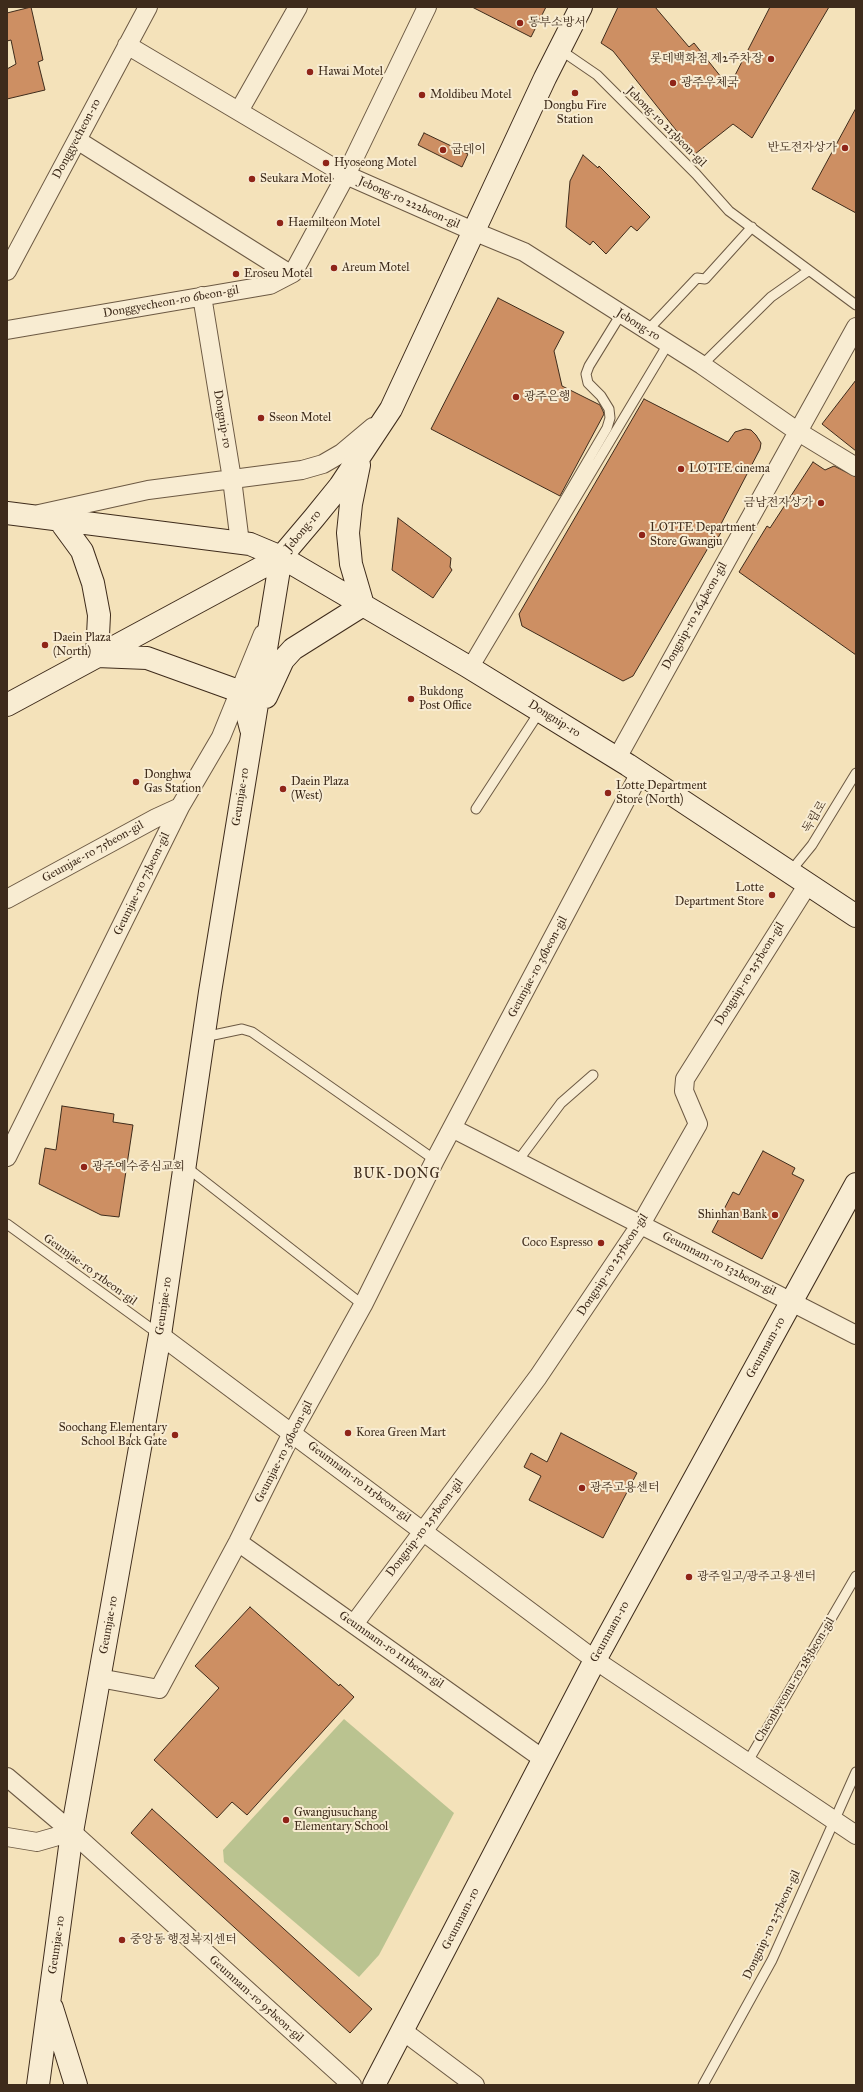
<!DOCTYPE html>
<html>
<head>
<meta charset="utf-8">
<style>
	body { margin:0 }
	#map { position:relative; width:863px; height:2092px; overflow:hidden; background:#f4e2ba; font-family:"IM FELL Great Primer",serif }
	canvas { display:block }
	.frame { position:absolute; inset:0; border:8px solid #3e2b1b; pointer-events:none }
</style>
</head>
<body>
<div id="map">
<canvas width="863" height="2092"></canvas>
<div class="frame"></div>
</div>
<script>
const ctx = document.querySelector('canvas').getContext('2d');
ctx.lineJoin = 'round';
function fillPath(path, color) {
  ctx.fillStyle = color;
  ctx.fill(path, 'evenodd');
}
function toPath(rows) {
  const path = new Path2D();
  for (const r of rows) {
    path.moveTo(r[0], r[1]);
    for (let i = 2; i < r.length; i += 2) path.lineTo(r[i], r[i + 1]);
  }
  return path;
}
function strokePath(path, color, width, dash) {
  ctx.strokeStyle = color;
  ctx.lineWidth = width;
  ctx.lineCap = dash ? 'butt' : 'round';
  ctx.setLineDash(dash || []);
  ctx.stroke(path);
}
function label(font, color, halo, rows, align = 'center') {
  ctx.font = font + ' "IM FELL Great Primer","Noto Serif KR",serif';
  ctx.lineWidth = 4;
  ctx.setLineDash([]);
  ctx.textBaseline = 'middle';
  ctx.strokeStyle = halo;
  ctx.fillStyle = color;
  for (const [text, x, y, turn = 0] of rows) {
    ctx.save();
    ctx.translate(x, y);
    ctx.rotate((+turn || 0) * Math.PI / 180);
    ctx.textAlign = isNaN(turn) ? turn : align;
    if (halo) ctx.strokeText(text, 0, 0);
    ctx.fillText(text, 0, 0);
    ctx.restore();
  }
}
const green = toPath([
	[344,1719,454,1813,379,1955,359,1977,224,1862,223,1850]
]);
const building = toPath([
	[31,7,43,60,38,62,45,90,7,99,7,69,16,64,11,40,7,41,7,13,31,7],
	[472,7,546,7,531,37,472,7],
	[618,7,655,7,689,47,694,43,729,87,770,7,829,7,752,138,733,124,695,154,613,51,601,43,618,7],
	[856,108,856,213,812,189,856,108],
	[424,133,468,154,462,167,418,145,424,133],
	[583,155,598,168,599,166,650,217,637,231,631,226,606,254,593,241,590,245,566,227,570,181,583,155],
	[498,298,564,332,554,351,562,386,600,405,603,411,604,414,560,496,431,429,498,298],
	[856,380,856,451,822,424,856,380],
	[644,399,728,442,735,432,745,429,751,430,756,435,761,443,760,449,721,524,724,527,714,545,711,543,633,676,623,681,522,626,519,614,644,399],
	[813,462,825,470,834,466,856,477,856,655,739,572,767,526,770,528,813,462],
	[398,518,451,558,450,567,452,570,433,598,392,570,398,518],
	[62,1106,114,1114,113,1122,133,1125,119,1217,101,1215,39,1184,45,1148,56,1150,62,1106],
	[763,1151,795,1168,792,1174,804,1180,762,1259,712,1232,733,1192,739,1195,763,1151],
	[561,1433,637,1473,603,1538,529,1500,541,1476,524,1467,531,1453,547,1462,561,1433],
	[250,1607,339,1686,340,1684,354,1697,247,1815,232,1802,217,1818,154,1760,219,1688,195,1666,250,1607],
	[152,1809,372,2009,350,2033,131,1833,152,1809]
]);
const lane = toPath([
	[559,49,597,75,696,174,729,211,856,305],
	[647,331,697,278,705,279,752,227],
	[702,365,771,297,808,271],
	[467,666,607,428,610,418,609,409,601,396,588,383,586,374,589,366,621,314],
	[473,670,668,344],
	[476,809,540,711],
	[790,872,812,845,856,773],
	[204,1037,242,1029,252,1032,435,1160],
	[517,1162,561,1103,593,1075],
	[185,1166,363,1305],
	[7,1224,160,1335],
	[747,1763,856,1576],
	[703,2085,772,1960,856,1772]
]);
const street = toPath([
	[127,45,346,175,473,231,524,252,702,365,797,431,856,467],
	[239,111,298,7],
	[77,140,290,274],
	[7,271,148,7],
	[202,296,232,479,240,543],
	[7,330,270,285,293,273,346,175,427,7],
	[39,514,148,490,302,470,323,464,342,453,373,427],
	[617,758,856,327],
	[7,899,156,818,180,807],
	[452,1128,856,1335],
	[7,1157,180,807,221,737,263,634],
	[160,1335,595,1660,856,1835],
	[238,1542,543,1759],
	[354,1624,538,1377,641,1224,698,1124,684,1091,685,1079,808,884],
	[99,1678,159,1689,238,1542,292,1433,363,1305,435,1160,640,773],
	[7,1777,72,1832,352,2085],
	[7,1837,37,1842,72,1832],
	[403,2031,475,2085]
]);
const secondary = toPath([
	[7,513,250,544,281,557,467,666,628,765,856,916],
	[60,521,82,551,93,583,99,615,97,656,147,658,233,689,239,694,245,706,251,729],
	[266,697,283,660,293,649,363,605,351,564,348,533,351,504,359,465],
	[7,705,281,557,314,518,340,486,391,409,545,78,581,7],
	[52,2008,76,2085],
	[38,2085,72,1832,160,1335,210,992,281,557],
	[374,2085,595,1660,856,1184]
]);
const markers = [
	[520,23,4,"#8f2418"],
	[771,59,4,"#8f2418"],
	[310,72,4,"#8f2418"],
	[673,83,4,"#8f2418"],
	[575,93,4,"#8f2418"],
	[422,95,4,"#8f2418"],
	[845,148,4,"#8f2418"],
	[443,150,4,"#8f2418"],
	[326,163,4,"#8f2418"],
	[252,179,4,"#8f2418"],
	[280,223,4,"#8f2418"],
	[334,268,4,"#8f2418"],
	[236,274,4,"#8f2418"],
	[516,397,4,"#8f2418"],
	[261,418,4,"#8f2418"],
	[681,469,4,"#8f2418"],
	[821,503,4,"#8f2418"],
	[642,535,4,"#8f2418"],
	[45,645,4,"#8f2418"],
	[411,699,4,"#8f2418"],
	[136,782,4,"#8f2418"],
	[283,789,4,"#8f2418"],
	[608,793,4,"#8f2418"],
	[772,895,4,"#8f2418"],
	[84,1167,4,"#8f2418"],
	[775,1215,4,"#8f2418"],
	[601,1243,4,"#8f2418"],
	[348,1433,4,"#8f2418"],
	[175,1435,4,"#8f2418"],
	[582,1488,4,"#8f2418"],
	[689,1577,4,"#8f2418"],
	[286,1820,4,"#8f2418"],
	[122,1940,4,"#8f2418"]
];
const poiNames = [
	["동부소방서",528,23],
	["롯데백화점 제2주차장",763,59,"right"],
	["Hawai Motel",318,72],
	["광주우체국",681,83],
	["Moldibeu Motel",430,95],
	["Dongbu Fire",575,106,"center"],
	["Station",575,120,"center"],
	["반도전자상가",837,148,"right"],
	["굽데이",451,150],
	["Hyoseong Motel",334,163],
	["Seukara Motel",260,179],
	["Haemilteon Motel",288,223],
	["Areum Motel",342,268],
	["Eroseu Motel",244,274],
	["광주은행",524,397],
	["Sseon Motel",269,418],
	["LOTTE cinema",689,469],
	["금남전자상가",813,503,"right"],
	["LOTTE Department",650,528],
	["Store Gwangju",650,542],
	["Daein Plaza",53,638],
	["(North)",53,652],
	["Bukdong",419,692],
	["Post Office",419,706],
	["Donghwa",144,775],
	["Gas Station",144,789],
	["Daein Plaza",291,782],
	["(West)",291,796],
	["Lotte Department",616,786],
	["Store (North)",616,800],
	["Lotte",764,888,"right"],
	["Department Store",764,902,"right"],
	["광주예수중심교회",92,1167],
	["Shinhan Bank",767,1215,"right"],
	["Coco Espresso",593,1243,"right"],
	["Soochang Elementary",167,1428,"right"],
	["School Back Gate",167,1442,"right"],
	["Korea Green Mart",356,1433],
	["광주고용센터",590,1488],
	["광주일고/광주고용센터",697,1577],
	["Gwangjusuchang",294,1813],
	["Elementary School",294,1827],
	["중앙동 행정복지센터",130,1940]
];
const streetNames = [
	["Jebong-ro 213beon-gil",666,127,45],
	["Donggyecheon-ro",77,139,-62],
	["Jebong-ro 222beon-gil",409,203,24],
	["Donggyecheon-ro 6beon-gil",171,302,-10],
	["Jebong-ro",638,325,32],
	["Dongnip-ro",222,419,80],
	["Jebong-ro",303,531,-50],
	["Dongnip-ro 264beon-gil",695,616,-61],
	["Dongnip-ro",554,719,32],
	["Geumjae-ro",241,797,-81],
	["독립로",815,817,-59],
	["Geumjae-ro 75beon-gil",93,852,-29],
	["Geumjae-ro 73beon-gil",142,884,-64],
	["Geumjae-ro 36beon-gil",538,967,-62],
	["Dongnip-ro 255beon-gil",750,974,-58],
	["Geumnam-ro 132beon-gil",719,1264,27],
	["Dongnip-ro 255beon-gil",613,1265,-57],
	["Geumjae-ro 51beon-gil",90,1270,36],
	["Geumjae-ro",164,1306,-82],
	["Geumnam-ro",766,1348,-61],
	["Geumjae-ro 36beon-gil",284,1452,-63],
	["Geumnam-ro 115beon-gil",359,1482,37],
	["Dongnip-ro 255beon-gil",425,1528,-53],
	["Geumjae-ro",109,1625,-80],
	["Geumnam-ro",610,1632,-61],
	["Geumnam-ro 111beon-gil",391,1650,35],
	["Cheonbyeonu-ro 283beon-gil",795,1680,-59],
	["Geumnam-ro",461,1919,-63],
	["Dongnip-ro 237beon-gil",772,1925,-65],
	["Geumjae-ro",57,1945,-82],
	["Geumnam-ro 95beon-gil",256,1999,42]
];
const quarterNames = [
	["BUK-DONG",397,1175]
];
fillPath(green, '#bac390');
fillPath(building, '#cd8f63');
strokePath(building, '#3e2b1b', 1);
strokePath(lane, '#6c5943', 11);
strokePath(street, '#6c5943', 20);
strokePath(secondary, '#3e2b1b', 24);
strokePath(lane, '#f8ecd2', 9);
strokePath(street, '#f8ecd2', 18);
strokePath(secondary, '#f8ecd2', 22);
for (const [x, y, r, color] of markers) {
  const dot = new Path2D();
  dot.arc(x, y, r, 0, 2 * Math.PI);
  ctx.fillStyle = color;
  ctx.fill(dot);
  strokePath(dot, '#f8ecd2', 1.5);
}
label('12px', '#3e2b1b', '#f8ecd2', poiNames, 'left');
label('12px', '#3e2b1b', '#f8ecd2', streetNames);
ctx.letterSpacing = '1px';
label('14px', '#3e2b1b', '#f8ecd2', quarterNames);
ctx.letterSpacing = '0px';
</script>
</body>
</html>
